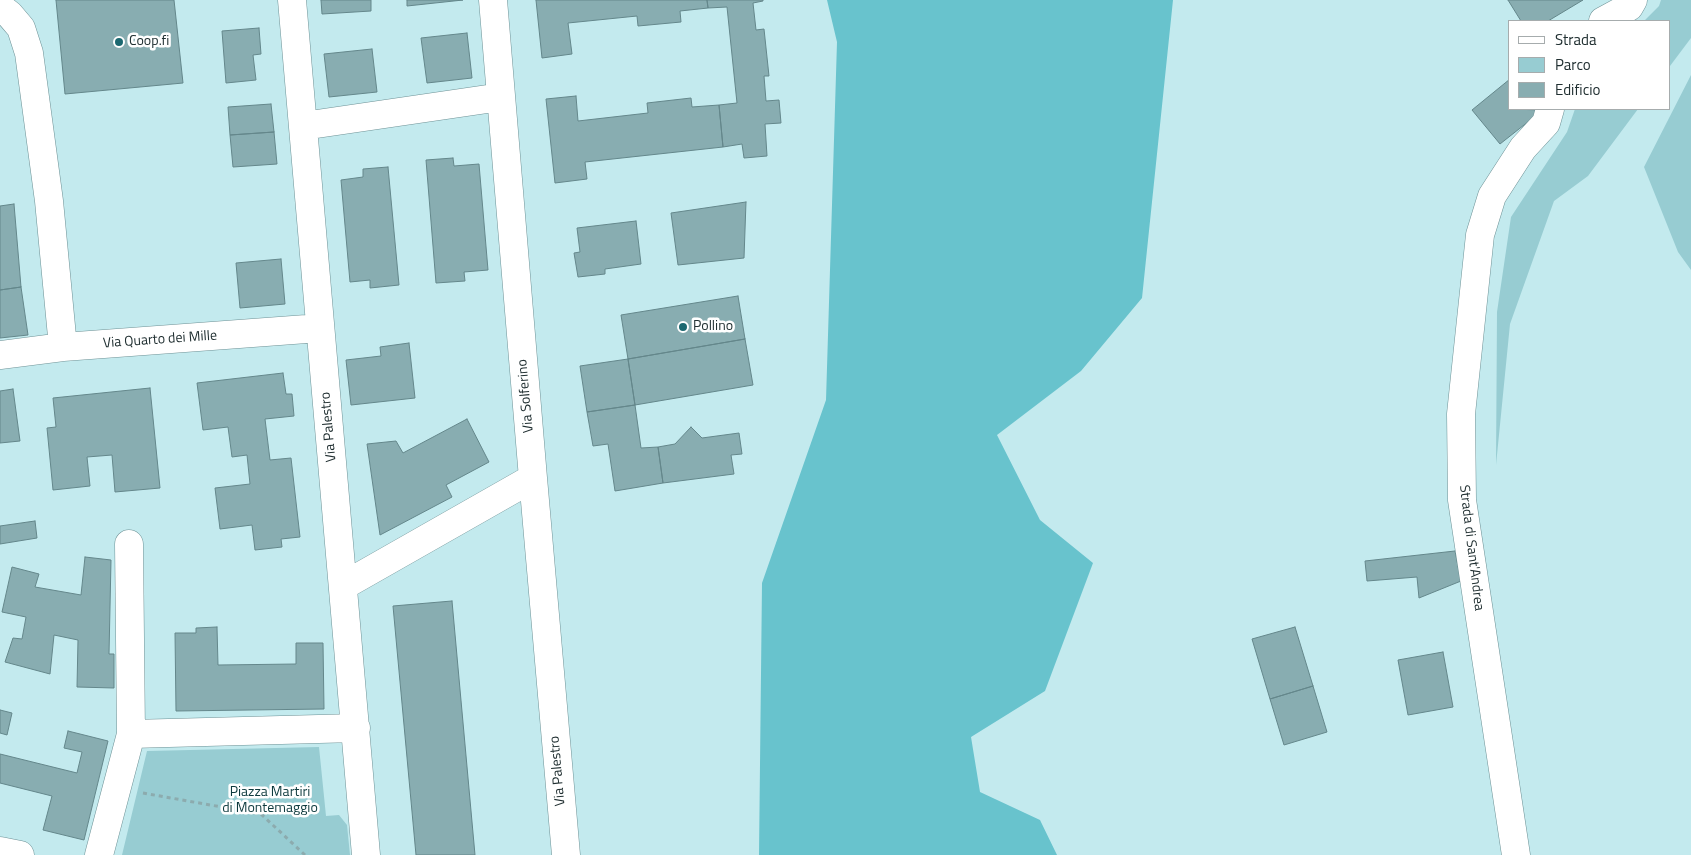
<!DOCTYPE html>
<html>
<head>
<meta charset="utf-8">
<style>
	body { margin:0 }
	#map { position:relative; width:1691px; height:855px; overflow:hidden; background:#c3eaee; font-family:"Titillium Web",sans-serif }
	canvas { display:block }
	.legend { position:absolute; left:1508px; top:20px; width:162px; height:90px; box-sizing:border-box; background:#fff; border:1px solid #a6acad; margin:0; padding:6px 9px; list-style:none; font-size:15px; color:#202f31 }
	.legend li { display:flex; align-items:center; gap:10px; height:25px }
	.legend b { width:25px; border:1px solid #a6acad }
</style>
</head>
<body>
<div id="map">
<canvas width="1691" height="855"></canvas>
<ul class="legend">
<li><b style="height:6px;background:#fff"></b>Strada</li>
<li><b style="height:14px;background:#97ccd2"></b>Parco</li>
<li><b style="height:14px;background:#88adb1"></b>Edificio</li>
</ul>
</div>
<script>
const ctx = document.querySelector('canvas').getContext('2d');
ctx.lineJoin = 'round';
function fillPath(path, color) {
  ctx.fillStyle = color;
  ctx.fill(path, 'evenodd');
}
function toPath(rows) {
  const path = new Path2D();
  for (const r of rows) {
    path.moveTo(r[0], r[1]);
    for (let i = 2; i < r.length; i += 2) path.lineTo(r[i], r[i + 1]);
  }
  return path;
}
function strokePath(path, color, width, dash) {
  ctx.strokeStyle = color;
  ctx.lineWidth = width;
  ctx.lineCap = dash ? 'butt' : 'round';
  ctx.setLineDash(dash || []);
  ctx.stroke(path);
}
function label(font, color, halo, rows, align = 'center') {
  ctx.font = font + ' "Titillium Web",sans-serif';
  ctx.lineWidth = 5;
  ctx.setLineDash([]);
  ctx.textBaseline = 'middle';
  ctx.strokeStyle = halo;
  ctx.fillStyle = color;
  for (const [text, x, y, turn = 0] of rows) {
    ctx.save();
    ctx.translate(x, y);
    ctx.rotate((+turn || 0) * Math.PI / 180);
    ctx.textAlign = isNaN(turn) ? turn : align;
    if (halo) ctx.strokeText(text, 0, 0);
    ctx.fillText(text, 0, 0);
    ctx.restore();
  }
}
const green = toPath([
	[1661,0,1691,0,1691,38,1670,66,1670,21,1644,21,1659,6],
	[1691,75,1691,270,1678,252,1644,167],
	[1575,109,1638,109,1588,176,1554,201,1510,324,1496,465,1497,312,1511,217,1567,132],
	[319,747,326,816,339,815,347,825,350,855,122,855,147,751]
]);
const forest = toPath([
	[827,0,1173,0,1142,298,1081,371,997,435,1040,520,1093,563,1045,691,971,737,980,792,1040,820,1057,855,759,855,762,583,826,400,837,42]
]);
const building = toPath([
	[56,0,174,0,183,83,65,94,56,0],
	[321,0,371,0,371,11,322,14,321,0],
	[407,0,463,0,407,6,407,0],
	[536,0,707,0,708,8,680,11,681,22,638,26,637,16,568,23,572,54,542,58,536,0],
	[707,0,763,0,763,1,753,3,756,30,764,29,769,76,764,76,766,101,779,100,781,123,765,124,767,156,744,158,742,144,723,147,719,105,737,103,727,7,708,8,707,0],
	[1508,0,1583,0,1548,21,1521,21,1508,0],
	[259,28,261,54,253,55,256,80,226,83,222,31,259,28],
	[467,33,472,78,427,83,421,38,467,33],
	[372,49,377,92,329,97,324,54,372,49],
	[1510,79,1510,109,1543,110,1500,144,1472,110,1510,79],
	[576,96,578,121,648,113,647,103,691,98,692,107,719,105,723,147,585,162,587,179,555,183,546,99,576,96],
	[271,104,274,132,230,135,228,107,271,104],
	[274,132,277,164,233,167,230,135,274,132],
	[453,158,454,166,479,164,488,270,464,272,465,281,436,283,426,160,453,158],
	[388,167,399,285,370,288,370,280,350,282,341,180,363,177,363,169,388,167],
	[746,202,744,258,678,265,671,213,746,202],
	[14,204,21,287,0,290,0,206,14,204],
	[636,221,641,264,605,269,605,274,578,277,574,253,580,252,577,228,636,221],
	[281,259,285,304,240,308,236,263,281,259],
	[21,287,28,335,0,338,0,290,21,287],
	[738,296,745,339,628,359,621,315,738,296],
	[745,339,753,385,635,405,628,359,745,339],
	[409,343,415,398,351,405,346,360,381,356,380,347,409,343],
	[628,359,635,405,587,412,580,366,628,359],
	[283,373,286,394,292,394,294,416,265,419,270,460,291,458,300,537,281,539,282,547,255,550,252,525,220,529,215,488,250,484,247,455,232,457,228,427,203,430,197,383,283,373],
	[150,388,160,488,115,492,112,455,87,457,90,486,53,490,47,428,56,427,53,398,150,388],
	[13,389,20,441,0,443,0,391,13,389],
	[635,405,641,448,658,447,663,483,615,491,608,444,593,446,587,412,635,405],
	[467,419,489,462,446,485,452,497,380,535,367,444,396,441,403,453,467,419],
	[691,427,702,438,739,433,742,454,731,455,734,474,663,483,658,447,675,444,691,427],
	[35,521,37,538,0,544,0,526,35,521],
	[1455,551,1461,581,1419,598,1417,577,1367,581,1365,561,1455,551],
	[85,557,111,560,109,654,114,654,114,688,77,687,78,640,54,635,50,674,5,662,13,638,22,639,26,617,2,612,12,567,39,574,35,587,81,595,85,557],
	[452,601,475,855,416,855,393,606,452,601],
	[217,627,218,665,296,664,296,643,323,643,324,709,176,711,175,633,196,633,196,628,217,627],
	[1295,627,1313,686,1270,699,1252,639,1295,627],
	[1443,652,1453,707,1408,715,1398,660,1443,652],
	[1313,686,1327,732,1284,745,1270,699,1313,686],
	[0,710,12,713,7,735,0,733,0,710],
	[68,731,108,741,84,840,43,830,52,796,0,783,0,754,77,773,82,752,64,748,68,731]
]);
const path = toPath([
	[143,793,261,814,305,855]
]);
const minor = toPath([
	[292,0,366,855],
	[0,7,10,15,21,28,29,53,49,201,63,347],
	[1603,21,1629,7,1633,0],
	[303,126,501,97],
	[0,355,63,347,320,328],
	[533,478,566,855],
	[129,544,131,734],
	[343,586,533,478,493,0],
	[0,851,20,855],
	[99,855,131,734,356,728],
	[1516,855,1462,500,1461,414,1480,235,1492,196,1523,148,1546,123,1550,109]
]);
const markers = [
	[119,42,5,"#1c6870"],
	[683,327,5,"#1c6870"]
];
const poiNames = [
	["Coop.fi",129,42],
	["Pollino",693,327]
];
const streetNames = [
	["Via Quarto dei Mille",160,340,-4],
	["Via Solferino",526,396,-95],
	["Via Palestro",329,427,-95],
	["Strada di Sant'Andrea",1471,548,83],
	["Via Palestro",558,771,-95]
];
const parkNames = [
	["Piazza Martiri",270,793],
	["di Montemaggio",270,809]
];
fillPath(green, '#97ccd2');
fillPath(forest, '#68c3cd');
fillPath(building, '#88adb1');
strokePath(building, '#64878b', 1);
strokePath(minor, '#6e9296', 29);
strokePath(path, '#8cabae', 3, [4, 4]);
strokePath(minor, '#fff', 28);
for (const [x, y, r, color] of markers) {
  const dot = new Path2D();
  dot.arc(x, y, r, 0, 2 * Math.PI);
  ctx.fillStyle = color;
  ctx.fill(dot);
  strokePath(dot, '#fff', 2);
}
label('14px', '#202f31', '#fff', poiNames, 'left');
label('14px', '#202f31', '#fff', streetNames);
label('14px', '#0e3a3e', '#fff', parkNames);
</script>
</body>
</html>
